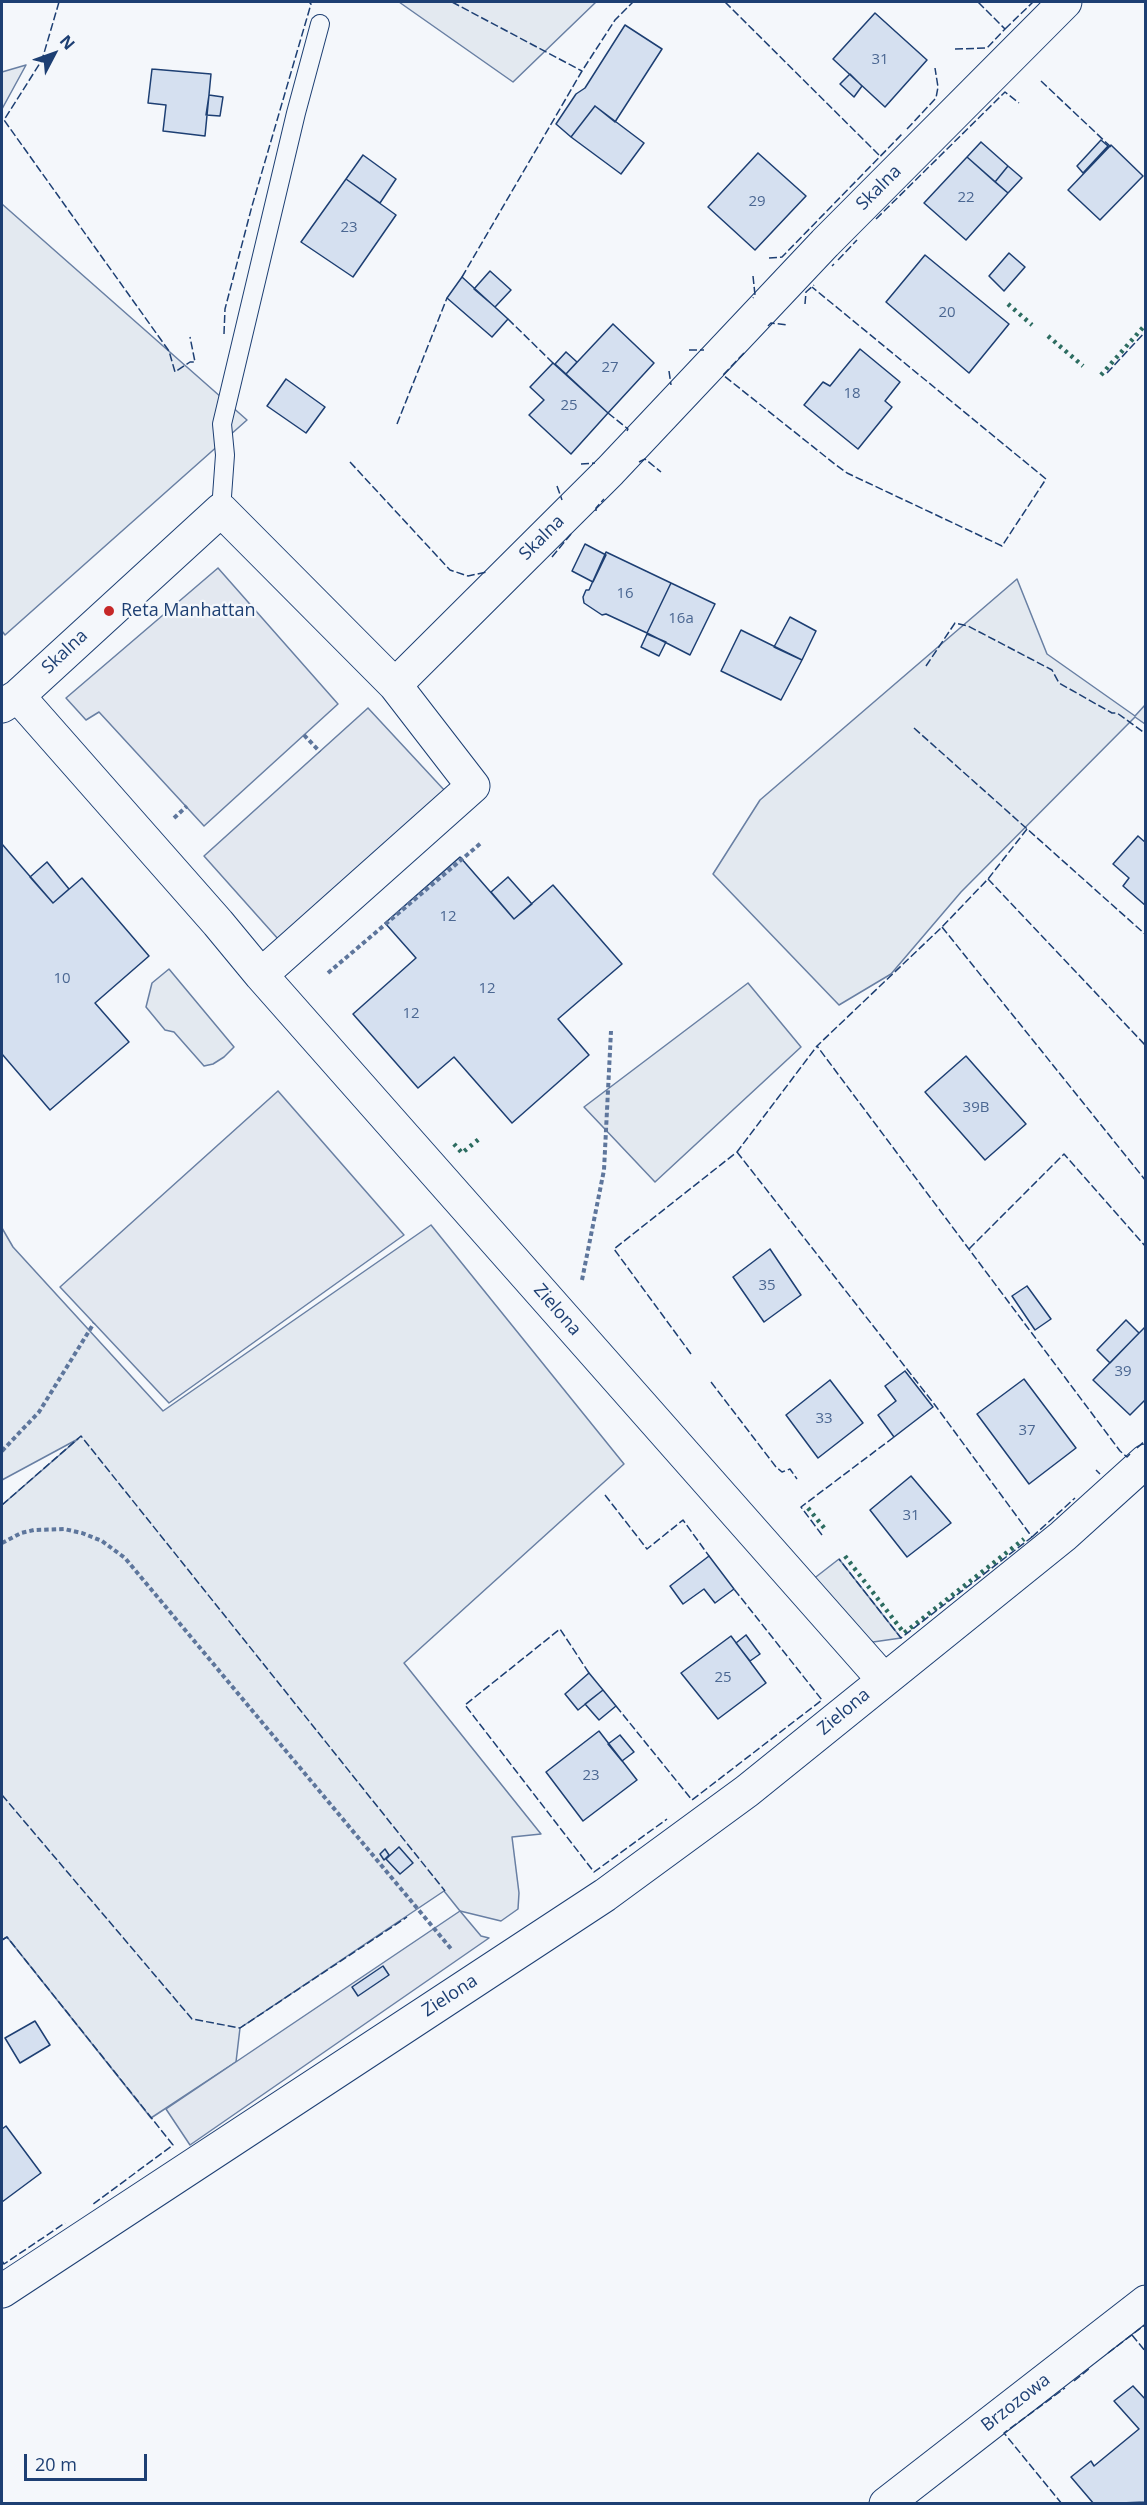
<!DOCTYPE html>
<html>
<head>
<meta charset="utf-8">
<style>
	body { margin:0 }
	#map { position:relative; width:1147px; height:2505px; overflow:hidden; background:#f4f7fb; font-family:"Open Sans",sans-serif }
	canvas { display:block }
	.frame { position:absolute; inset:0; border:3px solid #1d3f73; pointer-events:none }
	.north { position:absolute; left:24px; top:24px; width:60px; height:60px; -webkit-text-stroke:4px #f4f7fb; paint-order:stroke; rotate:49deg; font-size:16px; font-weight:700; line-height:24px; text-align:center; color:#1d3f73 }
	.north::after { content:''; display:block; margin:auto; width:21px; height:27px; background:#1d3f73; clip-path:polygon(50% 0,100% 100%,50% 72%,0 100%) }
	.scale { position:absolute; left:24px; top:2454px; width:123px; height:27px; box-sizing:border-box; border:3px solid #1d3f73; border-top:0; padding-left:8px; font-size:18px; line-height:21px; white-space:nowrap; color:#1d3f73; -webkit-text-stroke:4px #f4f7fb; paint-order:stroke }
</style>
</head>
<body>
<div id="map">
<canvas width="1147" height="2505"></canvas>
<div class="frame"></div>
<div class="north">N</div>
<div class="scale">20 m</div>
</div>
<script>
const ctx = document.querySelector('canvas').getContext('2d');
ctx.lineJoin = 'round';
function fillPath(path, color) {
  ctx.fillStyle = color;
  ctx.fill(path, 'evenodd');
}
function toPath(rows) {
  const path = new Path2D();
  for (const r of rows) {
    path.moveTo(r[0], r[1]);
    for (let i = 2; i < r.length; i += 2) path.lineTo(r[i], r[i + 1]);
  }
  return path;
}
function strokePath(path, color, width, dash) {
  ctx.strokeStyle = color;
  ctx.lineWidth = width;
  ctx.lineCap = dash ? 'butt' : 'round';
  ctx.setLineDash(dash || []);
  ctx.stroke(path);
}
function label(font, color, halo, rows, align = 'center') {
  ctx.font = font + ' "Open Sans",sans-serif';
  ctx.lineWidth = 4.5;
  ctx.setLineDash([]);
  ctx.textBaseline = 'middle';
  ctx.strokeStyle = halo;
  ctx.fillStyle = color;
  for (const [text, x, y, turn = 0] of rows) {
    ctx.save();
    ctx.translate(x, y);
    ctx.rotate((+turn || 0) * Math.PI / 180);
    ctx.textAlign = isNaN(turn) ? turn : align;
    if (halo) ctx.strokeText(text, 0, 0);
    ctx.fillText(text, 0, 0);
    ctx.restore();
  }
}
const green = toPath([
	[399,2,596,2,513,82,399,2],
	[26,65,2,109,2,72,26,65],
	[2,204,247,420,5,635,2,631,2,204],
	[1017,579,1047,654,1135,716,1145,705,1145,724,1135,717,961,892,891,974,839,1005,713,874,760,800,1017,579],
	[169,969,234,1047,224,1057,213,1064,204,1066,174,1032,165,1030,146,1007,152,983,169,969],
	[748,983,801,1047,655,1182,584,1107,748,983],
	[431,1225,624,1464,404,1663,541,1834,512,1837,519,1893,518,1909,501,1921,460,1911,444,1891,240,2028,236,2062,151,2118,7,1937,2,1940,2,1505,78,1439,2,1480,2,1228,13,1247,163,1411,431,1225],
	[839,1559,901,1638,873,1642,862,1634,812,1580,839,1559]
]);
const parking = toPath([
	[218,568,338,704,204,826,99,712,86,720,66,698,218,568],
	[368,708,446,792,279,940,204,856,368,708],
	[278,1091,404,1235,169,1403,60,1287,278,1091],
	[460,1911,481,1936,489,1938,190,2145,166,2109,460,1911]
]);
const building = toPath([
	[875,13,927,60,885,107,833,59,875,13],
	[625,25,662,49,615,122,595,106,571,137,556,124,576,94,585,88,625,25],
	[152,69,211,74,205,136,163,131,166,105,148,103,152,69],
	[850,74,862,86,854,97,840,84,850,74],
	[209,95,223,97,220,116,206,115,209,95],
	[595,106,644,143,621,174,571,137,595,106],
	[1101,140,1108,146,1083,173,1077,166,1101,140],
	[981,142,1008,166,995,182,967,157,981,142],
	[1111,145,1143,176,1100,220,1068,190,1111,145],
	[758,153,806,196,755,250,708,207,758,153],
	[363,155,396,179,380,203,346,179,363,155],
	[967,157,1008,193,966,240,924,203,967,157],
	[1008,166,1022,178,1008,193,995,182,1008,166],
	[346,179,396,215,353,277,301,242,346,179],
	[1009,253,1025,267,1004,291,989,276,1009,253],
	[925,255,1009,324,969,373,886,302,925,255],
	[490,271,511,290,495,307,474,289,490,271],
	[462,277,508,319,492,337,447,298,462,277],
	[613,324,654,363,608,413,566,374,613,324],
	[860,349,900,382,885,401,892,407,858,449,804,405,823,382,830,386,860,349],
	[566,352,577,362,566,374,555,364,566,352],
	[553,363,608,413,571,454,529,415,544,400,530,387,553,363],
	[286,379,325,407,306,433,267,406,286,379],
	[585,544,606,555,593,582,572,571,585,544],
	[606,552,671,583,647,633,606,614,602,615,584,603,583,597,586,590,589,590,606,552],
	[671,583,715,604,690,655,647,633,671,583],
	[790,617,816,631,802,660,774,647,790,617],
	[741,630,802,660,781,700,721,671,741,630],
	[647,634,666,642,659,656,641,647,647,634],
	[1138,836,1146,843,1146,906,1123,886,1129,878,1113,864,1138,836],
	[2,844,53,903,82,878,149,956,95,1003,129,1042,50,1110,2,1054,2,844],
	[460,857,514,919,553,885,622,964,558,1019,589,1055,512,1123,454,1057,418,1088,353,1014,416,958,385,923,460,857],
	[47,862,69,889,53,903,30,877,47,862],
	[508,877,532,904,514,919,491,892,508,877],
	[966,1056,1026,1124,985,1160,925,1092,966,1056],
	[770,1249,801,1295,764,1322,733,1277,770,1249],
	[1027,1286,1051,1319,1035,1330,1012,1296,1027,1286],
	[1126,1320,1139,1333,1110,1363,1097,1350,1126,1320],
	[1146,1326,1146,1399,1130,1415,1093,1380,1146,1326],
	[905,1371,933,1407,894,1437,878,1415,896,1401,885,1386,905,1371],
	[1024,1379,1076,1448,1029,1484,977,1414,1024,1379],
	[830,1380,863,1423,818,1458,786,1415,830,1380],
	[911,1476,951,1523,907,1557,870,1510,911,1476],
	[709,1556,734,1589,715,1603,704,1589,683,1604,670,1586,709,1556],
	[746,1635,760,1654,750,1661,736,1643,746,1635],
	[731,1636,766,1683,718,1719,681,1673,731,1636],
	[589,1673,603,1690,578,1710,565,1694,589,1673],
	[603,1690,616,1706,599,1720,585,1704,603,1690],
	[599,1731,637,1780,583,1821,546,1772,599,1731],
	[620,1735,634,1752,622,1761,608,1744,620,1735],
	[399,1847,413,1863,400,1874,386,1859,399,1847],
	[385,1849,389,1855,384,1860,380,1854,385,1849],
	[383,1966,389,1975,358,1996,352,1987,383,1966],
	[35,2021,50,2045,20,2063,5,2038,35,2021],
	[6,2126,41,2173,2,2202,2,2129,6,2126],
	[1133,2386,1146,2400,1146,2502,1094,2504,1071,2477,1091,2461,1094,2466,1139,2429,1114,2401,1133,2386]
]);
const path = toPath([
	[304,735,320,752],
	[174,818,187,806],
	[328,973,481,843],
	[582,1280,604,1170,611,1031],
	[2,1451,39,1412,94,1323],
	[2,1543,21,1533,34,1530,64,1529,82,1533,102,1541,125,1558,452,1950]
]);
const service = toPath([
	[221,510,225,455,222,424,296,113,320,24]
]);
const minor = toPath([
	[395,685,473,786,261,975,883,1679],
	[18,696,218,923,261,975],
	[2,706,18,696,221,510,395,685,610,471,825,243,1065,2],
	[2,2291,605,1895,747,1791,1063,1536,1146,1461],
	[886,2504,1146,2302]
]);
const hedge = toPath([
	[1008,304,1032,325],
	[1048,336,1083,366],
	[1101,375,1146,324],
	[454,1144,462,1153,479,1139],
	[808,1508,825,1529],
	[845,1556,904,1633,1024,1539]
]);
const fence = toPath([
	[59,2,42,60,4,120,169,351,175,372,190,362,195,362,190,337],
	[452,2,582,71],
	[725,2,880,156],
	[1005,29,1033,2],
	[955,49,987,48,1005,29,978,2],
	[1041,81,1113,149],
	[907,129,936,98,938,87,935,68],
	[876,219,1005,92,1019,103],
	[769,258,782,257,902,134],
	[838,260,857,240],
	[832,266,834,264],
	[753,276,755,295,753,298],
	[462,277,582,71,615,20,633,2],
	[805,304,806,292,814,285],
	[508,319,553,363],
	[768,326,771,323,787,325],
	[224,334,225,309,252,206,311,4,309,2],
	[689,350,704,350],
	[744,353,723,375,836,465,847,473,1002,546,1046,479,812,287],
	[669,371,671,385],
	[1107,373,1146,331],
	[608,413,628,429,627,431],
	[397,424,447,298],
	[350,462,450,570,468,576,487,572],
	[639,462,645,459,661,472],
	[581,464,595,463],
	[557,486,562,500],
	[596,511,596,508,604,499],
	[552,557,571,534],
	[926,666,955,623,968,626,1052,670,1059,683,1112,713,1117,713,1146,734],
	[914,728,1146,935],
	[1027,829,988,879,942,927,817,1046,1120,1451,1127,1457,1130,1454],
	[988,879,1146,1046],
	[942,927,1146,1181],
	[737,1152,935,1405,1032,1537,901,1638,839,1559],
	[969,1249,1064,1154,1146,1247],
	[691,1354,614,1249,737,1152,817,1046],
	[711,1382,776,1467,782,1472,790,1469,797,1479],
	[1137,1448,1146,1440],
	[1096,1470,1100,1474],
	[605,1495,647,1549,683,1520,709,1556],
	[2,1505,81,1436,445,1891],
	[822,1535,801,1507,894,1437],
	[1032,1537,1075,1498],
	[589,1673,560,1629,465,1705,594,1872,667,1819],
	[616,1706,692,1800,822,1700,734,1589],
	[2,1795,192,2019,240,2028,407,1917],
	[2,1940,7,1937,173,2145,92,2205],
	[2,2261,4,2264,65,2223],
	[1132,2335,1146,2352],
	[1108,2353,1146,2324],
	[1074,2381,1090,2368],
	[1062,2504,1004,2433,1065,2388]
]);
const markers = [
	[109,611,6,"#c62828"]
];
const numberNames = [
	["31",880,60],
	["22",966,198],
	["29",757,202],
	["23",349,228],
	["20",947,313],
	["27",610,368],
	["18",852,394],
	["25",569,406],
	["16",625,594],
	["16a",681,619],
	["12",448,917],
	["10",62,979],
	["12",487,989],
	["12",411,1014],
	["39B",976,1108],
	["35",767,1286],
	["39",1123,1372],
	["33",824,1419],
	["37",1027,1431],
	["31",911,1516],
	["25",723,1678],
	["23",591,1776]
];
const streetNames = [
	["Skalna",879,188,-45],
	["Skalna",542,538,-45],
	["Skalna",65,652,-43],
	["Zielona",557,1310,49],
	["Zielona",844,1712,-40],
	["Zielona",450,1996,-33],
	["Brzozowa",1016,2403,-38]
];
const poiNames = [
	["Reta Manhattan",121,611]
];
fillPath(green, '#e3e9f0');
strokePath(green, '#687fa3', 1.5);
fillPath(parking, '#e3e8f0');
strokePath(parking, '#687fa3', 1.5);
fillPath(building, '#d5e0f0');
strokePath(building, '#1d3f73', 1.5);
strokePath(service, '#1d3f73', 20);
strokePath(minor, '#1d3f73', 35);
strokePath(path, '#5e769c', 4, [4.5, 3]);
strokePath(service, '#f4f7fb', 18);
strokePath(minor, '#f4f7fb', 33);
strokePath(hedge, '#2c6c60', 4.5, [3, 4.5]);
strokePath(fence, '#1d3f73', 1.5, [8, 3]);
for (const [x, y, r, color] of markers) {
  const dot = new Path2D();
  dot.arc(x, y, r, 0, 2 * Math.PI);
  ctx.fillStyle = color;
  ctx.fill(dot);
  strokePath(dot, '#f4f7fb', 2);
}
label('15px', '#4b6792', null, numberNames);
label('18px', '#1d3f73', '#f4f7fb', streetNames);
label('18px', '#1d3f73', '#f4f7fb', poiNames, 'left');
</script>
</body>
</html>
